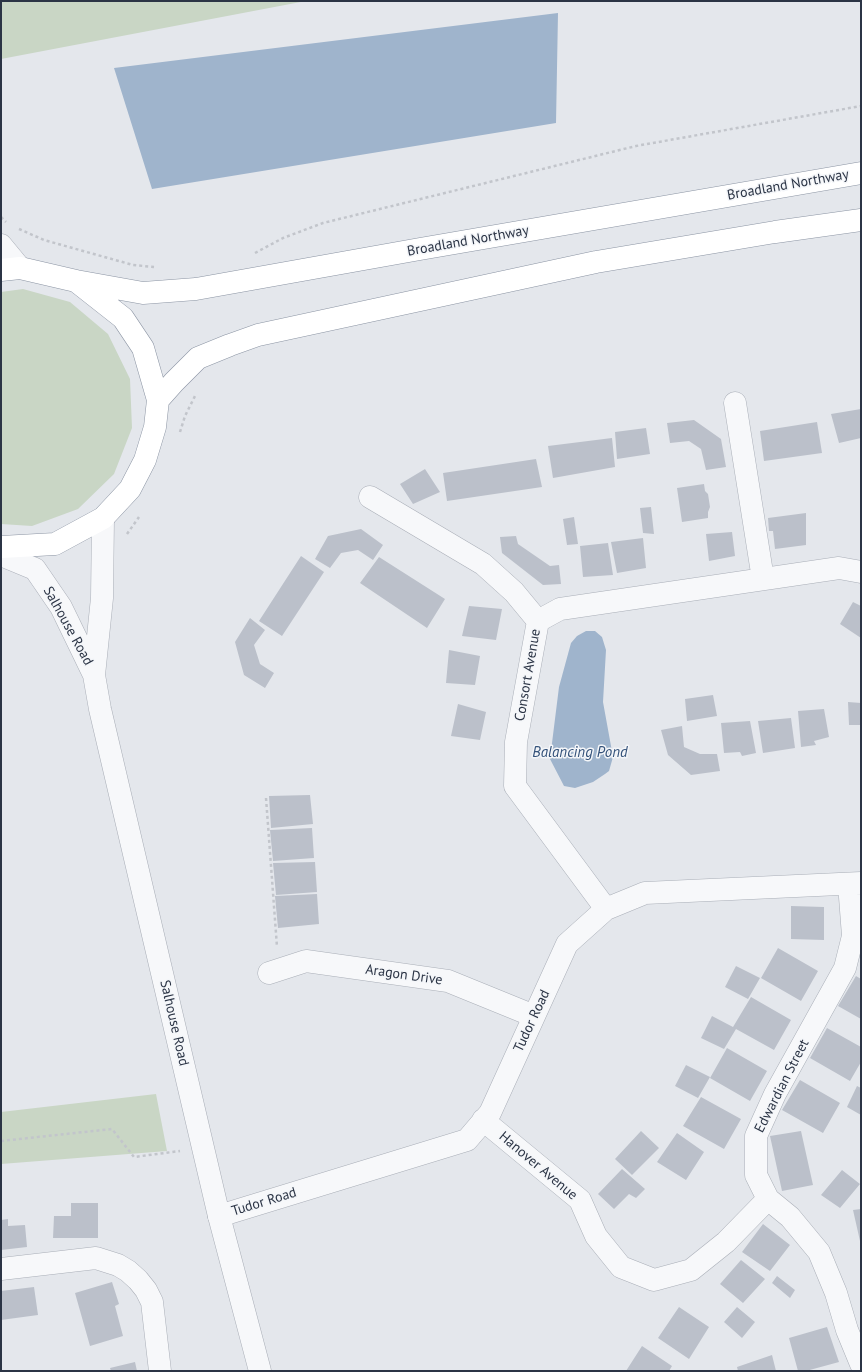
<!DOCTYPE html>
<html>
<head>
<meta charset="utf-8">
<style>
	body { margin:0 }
	#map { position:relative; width:862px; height:1372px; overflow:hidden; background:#e4e7ec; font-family:"PT Sans",sans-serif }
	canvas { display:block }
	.frame { position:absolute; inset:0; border:2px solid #2b3445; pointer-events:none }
</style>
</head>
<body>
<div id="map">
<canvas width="862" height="1372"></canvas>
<div class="frame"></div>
</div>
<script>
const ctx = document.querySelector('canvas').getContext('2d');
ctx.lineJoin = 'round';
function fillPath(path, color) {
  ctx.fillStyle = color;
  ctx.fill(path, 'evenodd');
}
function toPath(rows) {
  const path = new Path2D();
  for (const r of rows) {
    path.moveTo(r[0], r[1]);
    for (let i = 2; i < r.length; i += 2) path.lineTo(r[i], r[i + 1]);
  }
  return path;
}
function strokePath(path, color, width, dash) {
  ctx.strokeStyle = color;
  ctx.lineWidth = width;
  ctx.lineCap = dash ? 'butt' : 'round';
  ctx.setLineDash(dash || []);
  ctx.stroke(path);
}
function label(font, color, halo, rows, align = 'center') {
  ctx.font = font + ' "PT Sans",sans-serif';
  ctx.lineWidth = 3;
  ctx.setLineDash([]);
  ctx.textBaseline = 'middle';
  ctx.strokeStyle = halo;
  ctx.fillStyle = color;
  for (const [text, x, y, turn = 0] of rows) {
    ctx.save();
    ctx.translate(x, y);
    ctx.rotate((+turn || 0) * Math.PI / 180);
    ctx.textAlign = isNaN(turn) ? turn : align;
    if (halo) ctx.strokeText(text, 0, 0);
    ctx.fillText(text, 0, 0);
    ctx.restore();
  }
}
const green = toPath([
	[1,1,306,1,1,59],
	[23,289,70,302,108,334,130,379,132,428,114,474,78,509,32,526,1,524,1,292],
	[156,1094,167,1151,1,1164,1,1112]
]);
const water = toPath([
	[558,13,556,123,152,189,114,68],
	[586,631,595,631,602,637,606,650,603,702,613,757,609,771,605,774,593,782,575,788,564,786,550,759,559,687,571,643,577,636]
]);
const building = toPath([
	[861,409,861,438,839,443,831,414],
	[694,420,721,439,726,467,706,470,701,449,689,441,670,443,667,423],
	[817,422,822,453,764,461,760,431],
	[646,428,650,454,617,459,615,432],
	[612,438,615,467,553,478,548,446],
	[536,459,542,487,447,501,443,473],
	[425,469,440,492,413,504,400,484],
	[704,484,705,491,708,494,710,507,708,512,708,518,682,522,677,488],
	[651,507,654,534,643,533,640,508],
	[806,513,806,545,775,549,773,531,769,531,768,518],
	[574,517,578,544,567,545,563,519],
	[361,529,383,545,373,560,358,550,341,553,330,568,315,559,328,536],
	[732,532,735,556,709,561,706,534],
	[516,536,518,544,550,566,559,565,561,584,543,585,502,553,500,537],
	[643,538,646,568,617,573,611,542],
	[608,543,613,575,583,577,580,546],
	[301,556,324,572,282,636,259,621],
	[379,557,445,599,427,628,360,583],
	[853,602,861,606,861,638,840,624],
	[469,606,502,609,496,640,462,636],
	[250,618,265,630,254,645,260,664,274,673,265,688,244,675,235,642],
	[449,650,480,656,475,685,446,683],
	[713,695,717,716,687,721,685,699],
	[848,702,861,703,861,725,849,725],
	[458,704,486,712,480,740,451,736],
	[824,709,829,737,814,741,816,745,801,747,798,711],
	[791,718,795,748,763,753,758,721],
	[750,721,756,753,742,756,740,752,724,753,721,723],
	[682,726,684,747,700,754,717,754,720,771,691,775,668,755,661,730],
	[310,795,313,824,271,828,269,796],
	[312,828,314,858,273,861,270,830],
	[315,862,317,892,276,895,273,863],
	[317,894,319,924,278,928,275,896],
	[791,906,824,907,824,940,791,939],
	[778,948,818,971,801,1001,761,978],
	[736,966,760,978,748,999,725,987],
	[856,976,861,979,861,1019,838,1006],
	[751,997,791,1020,774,1050,736,1029,724,1049,701,1038,712,1016,733,1027],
	[827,1028,861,1047,861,1062,850,1081,810,1058],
	[727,1048,767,1071,750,1101,710,1078],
	[686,1065,710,1077,698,1098,675,1086],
	[800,1080,840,1103,823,1133,782,1110],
	[857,1086,861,1088,861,1115,847,1107],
	[701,1097,741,1119,724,1149,683,1126],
	[641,1131,659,1148,632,1175,615,1159],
	[801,1131,813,1185,782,1191,770,1136],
	[677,1133,704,1152,686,1180,657,1162],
	[622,1169,645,1189,636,1198,629,1194,614,1209,598,1194],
	[842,1170,860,1184,840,1208,821,1195],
	[71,1203,98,1203,98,1238,53,1238,54,1216,71,1216],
	[861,1209,861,1241,860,1241,853,1210],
	[8,1219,8,1226,25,1225,27,1247,1,1250,1,1220],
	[763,1224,790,1245,770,1271,742,1252],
	[741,1260,765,1279,743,1303,720,1284],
	[777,1276,795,1290,790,1298,772,1283],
	[112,1282,119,1304,115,1306,123,1336,90,1346,75,1293],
	[34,1287,38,1315,1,1320,1,1291],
	[679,1307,709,1327,689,1359,658,1338],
	[737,1307,755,1322,742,1338,724,1322],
	[827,1327,839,1362,806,1371,798,1371,789,1338],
	[642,1346,672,1366,669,1371,626,1371],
	[772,1355,776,1371,738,1371,737,1367],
	[135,1362,137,1371,111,1371,110,1368]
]);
const path = toPath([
	[1,217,6,222],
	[19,229,44,240,133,265,154,267],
	[255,253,283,238,323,223,636,146,861,106],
	[180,432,185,416,196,394],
	[127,534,139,517],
	[266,798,277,947],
	[1,1141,112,1129,134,1157,180,1151]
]);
const minor = toPath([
	[735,403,763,579],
	[370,497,483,564,514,592,538,621],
	[849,884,853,936,845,968,775,1094,756,1136,756,1175,768,1199,790,1217,819,1252,836,1293,847,1330,861,1364],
	[606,909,515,786,516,742,538,621,560,609,839,568,861,572],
	[269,973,306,961,448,981,534,1016],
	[483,1120,580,1200,596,1236,621,1267,654,1280,691,1270,726,1242,768,1199],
	[219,1216,467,1140,490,1113,567,944,606,909,645,893,861,883],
	[1,1269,96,1258,118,1265,128,1271,138,1280,146,1290,152,1302,160,1371]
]);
const tertiary = toPath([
	[1,245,20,268],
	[103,518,102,598,94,675,100,709,219,1216,260,1371],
	[1,555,35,569,61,607,94,675]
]);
const trunk = toPath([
	[1,270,20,268,76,281,123,318,143,348,158,400,155,427,145,460,130,489,103,518,55,544,1,547],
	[76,281,143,293,196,289,420,249,861,173],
	[158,400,174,382,198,358,230,345,258,335,596,262,775,232,861,220]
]);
const streetNames = [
	["Broadland Northway",788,185,-10],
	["Broadland Northway",468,241,-10],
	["Salhouse Road",68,626,61],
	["Consort Avenue",528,675,-80],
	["Aragon Drive",404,975,8],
	["Tudor Road",532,1021,-65],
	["Salhouse Road",174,1023,77],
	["Edwardian Street",782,1086,-63],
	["Hanover Avenue",538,1166,40],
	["Tudor Road",264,1202,-17]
];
const waterNames = [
	["Balancing Pond",580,753]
];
fillPath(green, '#c9d6c5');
fillPath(water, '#9fb4cc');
fillPath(building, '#bbc0ca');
strokePath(minor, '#a9aeb7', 23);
strokePath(tertiary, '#a9aeb7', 23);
strokePath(trunk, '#8b94a3', 23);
strokePath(path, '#c2c5cb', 2.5, [3, 3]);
strokePath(minor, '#f7f8fa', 22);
strokePath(tertiary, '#f7f8fa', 22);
strokePath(trunk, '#fff', 22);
label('14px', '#2b3445', '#f4f6f9', streetNames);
label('italic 15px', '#34527a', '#f4f6f9', waterNames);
</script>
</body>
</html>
